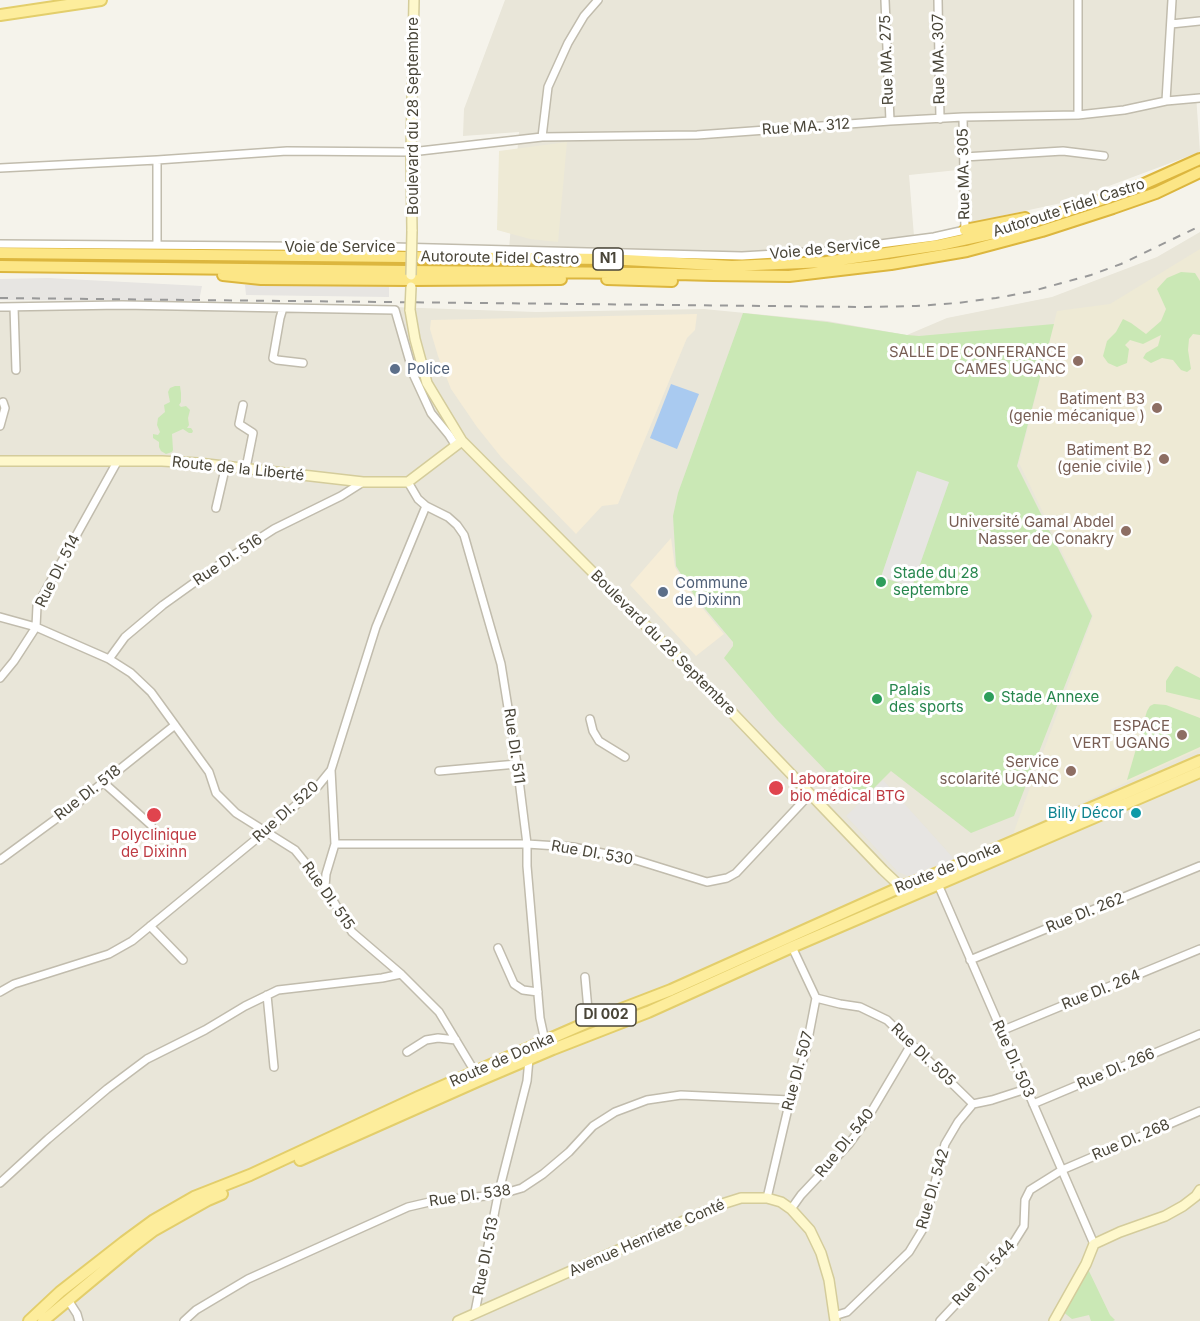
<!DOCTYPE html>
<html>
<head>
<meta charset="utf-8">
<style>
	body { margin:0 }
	canvas { display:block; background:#f5f3eb }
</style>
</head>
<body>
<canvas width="1200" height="1321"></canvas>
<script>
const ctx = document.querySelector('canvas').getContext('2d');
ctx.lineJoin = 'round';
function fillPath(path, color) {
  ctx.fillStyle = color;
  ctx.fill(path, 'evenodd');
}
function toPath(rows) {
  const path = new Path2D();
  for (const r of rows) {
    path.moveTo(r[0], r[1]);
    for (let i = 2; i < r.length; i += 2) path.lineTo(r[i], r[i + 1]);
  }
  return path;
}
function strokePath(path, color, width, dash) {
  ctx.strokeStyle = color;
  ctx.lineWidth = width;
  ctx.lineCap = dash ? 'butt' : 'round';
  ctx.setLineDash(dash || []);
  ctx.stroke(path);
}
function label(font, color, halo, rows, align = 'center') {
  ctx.font = font + ' Inter,sans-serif';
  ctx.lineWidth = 6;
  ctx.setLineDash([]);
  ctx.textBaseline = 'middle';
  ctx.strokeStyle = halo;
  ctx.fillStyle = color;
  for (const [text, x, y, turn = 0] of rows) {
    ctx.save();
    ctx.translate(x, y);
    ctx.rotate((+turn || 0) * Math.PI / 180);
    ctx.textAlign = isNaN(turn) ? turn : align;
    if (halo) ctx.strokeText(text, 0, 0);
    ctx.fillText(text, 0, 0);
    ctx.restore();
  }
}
const residential = toPath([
	[505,0,1200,0,1200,95,1196,95,1200,152,1066,202,969,223,968,169,909,175,914,236,824,249,741,254,509,249,519,132,463,136,464,109],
	[1200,232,1200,1321,0,1321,0,302,363,306,536,312,704,309,827,321,907,335,947,318,1052,297,1157,257]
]);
const commercial = toPath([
	[697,314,695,330,687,338,618,504,602,506,576,534,501,457,477,427,451,389,438,356,430,329,431,320],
	[671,538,675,567,695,599,724,634,696,656,630,585]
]);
const education = toPath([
	[567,142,558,242,530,239,497,230,499,151],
	[1200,249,1200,749,1013,834,1093,616,1019,463,1057,311,1110,304]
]);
const green = toPath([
	[1181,272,1195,273,1200,281,1200,335,1193,334,1189,339,1188,350,1191,369,1187,372,1181,370,1173,360,1162,358,1151,363,1143,358,1146,353,1158,346,1161,335,1143,344,1130,340,1125,345,1129,349,1127,363,1117,367,1108,363,1103,356,1107,341,1116,332,1123,319,1131,323,1146,334,1161,321,1166,309,1157,289,1167,278],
	[743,313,827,322,907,335,919,336,1054,324,1017,466,1092,616,1014,816,971,833,891,771,858,804,776,719,724,658,733,646,733,642,696,598,676,566,673,516,678,493],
	[175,386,180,386,181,393,181,402,179,405,181,407,186,406,190,410,188,418,189,425,187,428,191,428,193,431,192,433,189,433,183,429,172,434,173,450,172,452,166,454,161,451,159,447,159,442,153,438,153,434,158,435,160,432,157,425,158,418,165,412,164,405,170,402,168,392,170,388],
	[1177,666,1200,678,1200,700,1166,692,1166,681,1175,667],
	[1154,704,1166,705,1200,718,1200,747,1127,780,1147,711,1150,706],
	[1087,1267,1110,1315,1115,1320,1113,1321,1091,1321,1089,1315,1072,1319,1062,1311]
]);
const parking = toPath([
	[48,278,202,286,199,301,0,300,0,279],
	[245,285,389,286,389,297,246,295],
	[917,471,949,482,912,587,881,577],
	[883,780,955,860,915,879,898,872,846,816]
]);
const water = toPath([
	[671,384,699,394,677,449,650,438]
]);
const minor = toPath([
	[885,0,890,121],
	[938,0,940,119],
	[1171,24,1200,21],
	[1166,101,1172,0],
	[1078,115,1078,0],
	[542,137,548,87,568,43,584,16,598,0],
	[964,157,1063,151,1104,156],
	[0,168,157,160,287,151,411,152,542,137,697,135,890,121,963,117,1078,115,1124,110,1166,101,1200,98],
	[0,244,394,247,742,256,826,251,934,237,965,230,963,117],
	[157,245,157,160],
	[0,307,122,305,395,310,414,376,431,413,449,435,456,446],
	[14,307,16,370],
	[283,308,280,318,273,358,277,360,303,363],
	[243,405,239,424,253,433,246,468],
	[0,426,5,408,3,402],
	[408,482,418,499,426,506,448,517,457,525,464,535,501,664,517,764,527,844,527,866,540,1018,545,1041],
	[216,508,226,465],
	[0,617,36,627,109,659,131,673,151,692,209,772,216,793,236,813,295,850,325,887,352,932,401,974,439,1012,475,1072],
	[109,659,125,637,163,605,223,562,274,529,341,496,363,482],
	[0,678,14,661,36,627,37,606,117,462],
	[590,719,593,731,599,741,625,757],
	[439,771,517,764],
	[103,782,151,825],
	[335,844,527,844,573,847,636,860,707,882,727,878,736,873,810,794],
	[0,860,75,805,175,725],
	[937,882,1094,1244],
	[325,887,326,874,335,844,331,770],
	[150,926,183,960],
	[498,948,514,984,523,990,538,992],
	[970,960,1200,866],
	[585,977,588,1010,593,1020],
	[0,992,14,984,109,954,132,941,266,831,318,786,331,770,376,627,426,506],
	[267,995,274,1067],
	[816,998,840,1004,860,1007,887,1020,973,1104,992,1100,1026,1089],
	[1001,1031,1200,949],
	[407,1052,426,1040,438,1038,456,1040],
	[1033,1104,1200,1034],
	[0,1183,48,1139,107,1089,147,1059,205,1030,245,1006,278,990,382,978,401,974],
	[767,1198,790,1100,806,1050,816,998,792,947],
	[791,1209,801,1195,849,1144,867,1119,912,1043],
	[68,1300,77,1314,79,1321],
	[475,1312,498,1195,527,1081,529,1059],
	[834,1316,847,1312,909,1252,923,1229,945,1144,958,1122,973,1104],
	[184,1321,196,1310,248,1279,408,1207,438,1200,498,1195,522,1188,543,1174,569,1152,593,1126,615,1112,647,1100,681,1095,790,1100],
	[940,1321,1014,1242,1024,1226,1025,1200,1030,1190,1062,1170,1200,1111]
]);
const secondary = toPath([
	[412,231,411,152,414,0],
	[410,310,415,339,427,383,462,441,724,704,883,870,901,887,908,897],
	[0,461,162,461,198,463,363,482,408,482,462,441],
	[458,1321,722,1204,741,1198,767,1198,781,1202,791,1209,810,1230,821,1253,829,1280,835,1321],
	[1054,1321,1086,1264,1094,1244,1120,1232,1165,1216,1183,1206,1196,1196,1200,1190]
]);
const primary = toPath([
	[0,15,101,0],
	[300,1160,480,1080,553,1049,648,1012,792,947,1200,772],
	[29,1321,60,1292,124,1242,154,1220,194,1197,250,1175,418,1097,545,1041,593,1020,671,990,901,887,961,864,1200,761],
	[43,1321,132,1247,153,1231,208,1200,222,1194]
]);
const trunk = toPath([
	[965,230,1025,218],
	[0,253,608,259,732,266,826,262,940,245,1009,230,1107,198,1144,184,1200,159],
	[0,266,408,271,640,273,713,275,789,276,891,264,967,251,1042,231,1113,208,1156,193,1200,172],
	[223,275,261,279,411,280,561,279],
	[607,279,672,281]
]);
const rail = toPath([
	[0,298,865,307,916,306,957,303,996,298,1029,292,1091,275,1121,264,1200,226]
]);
const secondaryBridge = toPath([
	[411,275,412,231],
	[410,310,411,287]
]);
const markers = [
	[1078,361,6,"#8d6e63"],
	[395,369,6,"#5c6f8a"],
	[1157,408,6,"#8d6e63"],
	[1164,459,6,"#8d6e63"],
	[1126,531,6,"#8d6e63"],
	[881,582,6,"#2e9e5b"],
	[663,592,6,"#5c6f8a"],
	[989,697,6,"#2e9e5b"],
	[877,699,6,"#2e9e5b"],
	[1182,735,6,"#8d6e63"],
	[1071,771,6,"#8d6e63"],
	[776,788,8,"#e0444e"],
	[1136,813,6,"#0f9aa8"],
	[154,815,8,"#e0444e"]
];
const shields = [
	[608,259,30],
	[606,1015,60]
];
const shieldNames = [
	["N1",608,259],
	["DI 002",606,1015]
];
const streetNames = [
	["Rue MA. 307",939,59,-91],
	["Rue MA. 275",887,60,-92],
	["Boulevard du 28 Septembre",413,116,-90],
	["Rue MA. 312",806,127,-4],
	["Rue MA. 305",964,174,-91],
	["Autoroute Fidel Castro",1069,208,-18],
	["Voie de Service",340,247],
	["Voie de Service",825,249,-6],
	["Autoroute Fidel Castro",500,258,1],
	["Route de la Liberté",238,469,6],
	["Rue DI. 516",228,560,-34],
	["Rue DI. 514",58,571,-63],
	["Boulevard du 28 Septembre",663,643,45],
	["Rue DI. 511",514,746,82],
	["Rue DI. 518",88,793,-38],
	["Rue DI. 520",286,812,-42],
	["Rue DI. 530",592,853,10],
	["Route de Donka",948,868,-22],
	["Rue DI. 515",328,896,55],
	["Rue DI. 262",1085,913,-22],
	["Rue DI. 264",1101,990,-22],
	["Rue DI. 505",923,1055,44],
	["Rue DI. 503",1013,1059,66],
	["Route de Donka",502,1060,-24],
	["Rue DI. 266",1116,1069,-23],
	["Rue DI. 507",798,1071,-75],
	["Rue DI. 268",1131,1140,-23],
	["Rue DI. 540",845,1143,-51],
	["Rue DI. 542",933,1189,-74],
	["Rue DI. 538",470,1196,-8],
	["Avenue Henriette Conté",647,1238,-24],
	["Rue DI. 513",486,1256,-79],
	["Rue DI. 544",984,1273,-47]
];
const educationNames = [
	["SALLE DE CONFERANCE",1066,352],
	["CAMES UGANC",1066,369],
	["Batiment B3",1145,399],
	["(genie mécanique )",1145,416],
	["Batiment B2",1152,450],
	["(genie civile )",1152,467],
	["Université Gamal Abdel",1114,522],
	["Nasser de Conakry",1114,539],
	["ESPACE",1170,726],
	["VERT UGANG",1170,743],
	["Service",1059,762],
	["scolarité UGANC",1059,779]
];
const serviceNames = [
	["Police",407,369],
	["Commune",675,583],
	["de Dixinn",675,600]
];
const leisureNames = [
	["Stade du 28",893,573],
	["septembre",893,590],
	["Palais",889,690],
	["des sports",889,707],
	["Stade Annexe",1001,697]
];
const healthNames = [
	["Laboratoire",790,779],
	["bio médical BTG",790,796],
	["Polyclinique",154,835,"center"],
	["de Dixinn",154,852,"center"]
];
const cultureNames = [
	["Billy Décor",1124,813]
];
fillPath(residential, '#e9e6d9');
fillPath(commercial, '#f6edd7');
fillPath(education, '#eeead5');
fillPath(green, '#cae8b5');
fillPath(parking, '#e7e5e2');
fillPath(water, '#a9caf0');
strokePath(minor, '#c1bcad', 10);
strokePath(secondary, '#d4cc9b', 12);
strokePath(primary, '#e3ce6b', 14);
strokePath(trunk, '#dcb63e', 14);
strokePath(minor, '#fff', 7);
strokePath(secondary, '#fef8cc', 9);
strokePath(primary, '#fded9c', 10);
strokePath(trunk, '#fce686', 10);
strokePath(rail, '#999', 2, [8, 8]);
strokePath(secondaryBridge, '#d4cc9b', 12, []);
strokePath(secondaryBridge, '#fef8cc', 9);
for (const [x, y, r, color] of markers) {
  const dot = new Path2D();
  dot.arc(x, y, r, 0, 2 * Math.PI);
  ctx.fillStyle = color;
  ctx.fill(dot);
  strokePath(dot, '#fff', 2);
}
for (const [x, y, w] of shields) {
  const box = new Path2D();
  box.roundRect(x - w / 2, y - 11, w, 22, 4.5);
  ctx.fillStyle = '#fff';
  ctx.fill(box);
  strokePath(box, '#494538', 1.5);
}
label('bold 14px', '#494538', null, shieldNames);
label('15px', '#494538', '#fff', streetNames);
label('15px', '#785e54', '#fff', educationNames, 'right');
label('15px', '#4e5e75', '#fff', serviceNames, 'left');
label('15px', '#27864d', '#fff', leisureNames, 'left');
label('15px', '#be3a42', '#fff', healthNames, 'left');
label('15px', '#0d838f', '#fff', cultureNames, 'right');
</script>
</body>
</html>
